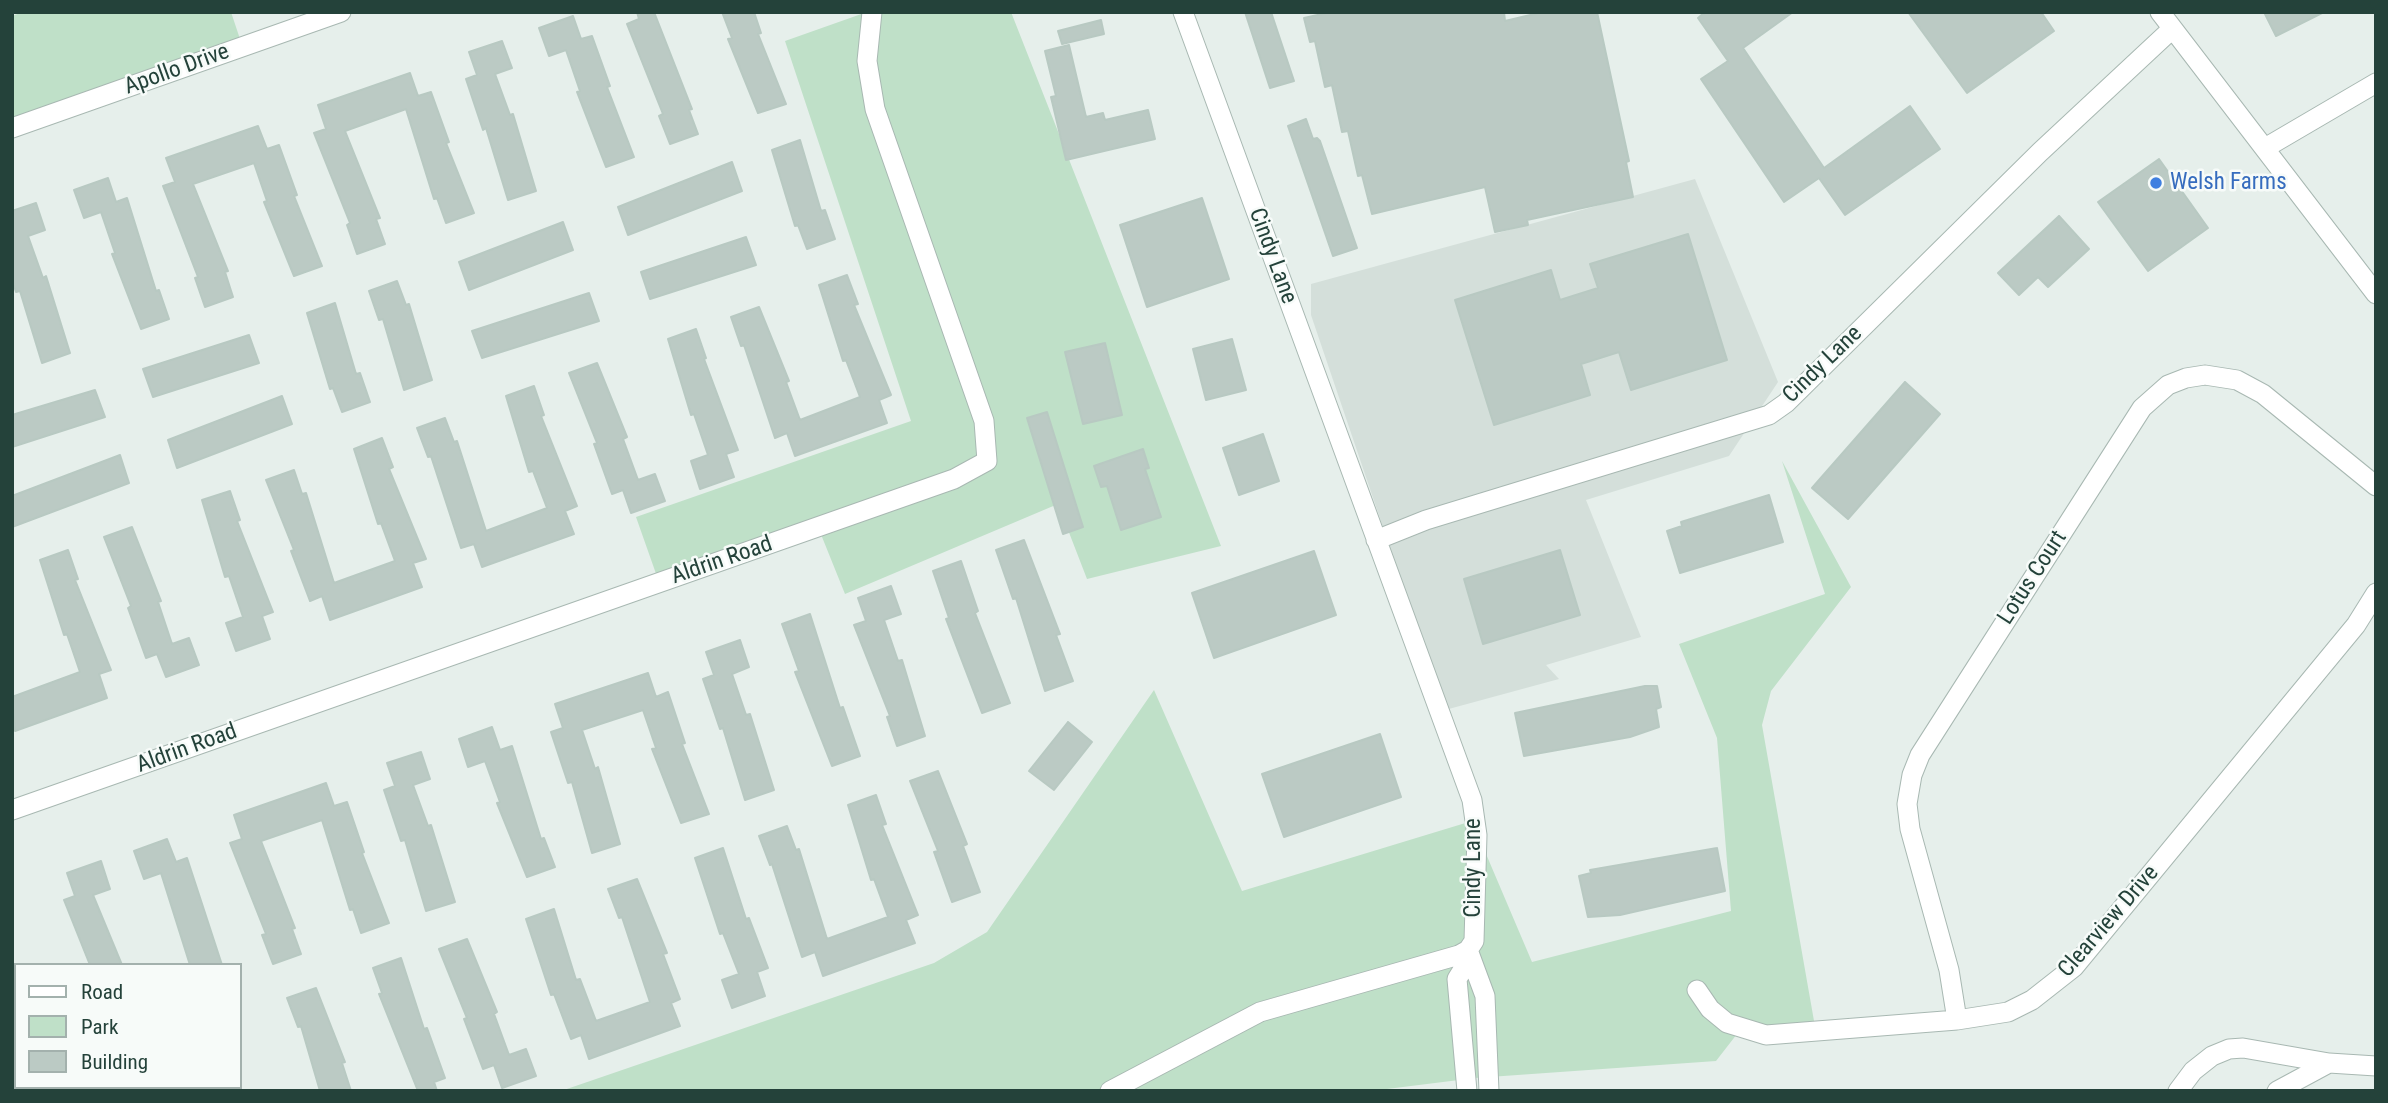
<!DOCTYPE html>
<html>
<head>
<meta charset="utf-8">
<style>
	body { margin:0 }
	#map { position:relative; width:2388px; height:1103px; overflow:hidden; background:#e6efeb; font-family:"Roboto Condensed",sans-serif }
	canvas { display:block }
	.frame { position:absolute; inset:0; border:14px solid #24423a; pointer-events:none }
	.legend { position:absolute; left:14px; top:963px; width:228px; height:126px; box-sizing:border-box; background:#f7fbf9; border:2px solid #a3b1ad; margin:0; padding:9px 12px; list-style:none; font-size:21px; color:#24423a }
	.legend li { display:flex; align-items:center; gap:14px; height:35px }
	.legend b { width:35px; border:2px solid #a3b1ad }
</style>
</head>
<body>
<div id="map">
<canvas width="2388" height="1103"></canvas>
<div class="frame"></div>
<ul class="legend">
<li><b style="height:9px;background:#fff"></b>Road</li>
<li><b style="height:19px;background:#bfe0c8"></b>Park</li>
<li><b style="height:19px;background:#bbcac4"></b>Building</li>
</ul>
</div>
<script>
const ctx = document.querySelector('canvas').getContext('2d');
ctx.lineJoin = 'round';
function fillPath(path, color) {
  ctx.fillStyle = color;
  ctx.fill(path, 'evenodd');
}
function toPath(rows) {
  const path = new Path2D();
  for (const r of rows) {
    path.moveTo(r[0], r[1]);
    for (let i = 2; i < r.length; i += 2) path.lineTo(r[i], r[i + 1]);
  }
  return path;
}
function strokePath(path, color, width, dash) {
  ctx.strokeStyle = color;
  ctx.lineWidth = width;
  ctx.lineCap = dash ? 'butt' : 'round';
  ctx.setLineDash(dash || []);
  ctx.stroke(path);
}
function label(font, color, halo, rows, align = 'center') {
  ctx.font = font + ' "Roboto Condensed",sans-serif';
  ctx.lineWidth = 5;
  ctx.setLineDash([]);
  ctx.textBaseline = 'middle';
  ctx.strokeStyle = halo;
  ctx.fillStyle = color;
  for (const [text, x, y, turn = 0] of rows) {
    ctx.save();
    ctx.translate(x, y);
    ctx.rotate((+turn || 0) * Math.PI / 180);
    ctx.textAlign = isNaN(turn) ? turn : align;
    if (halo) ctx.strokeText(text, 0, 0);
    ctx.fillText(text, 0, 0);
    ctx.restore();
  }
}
const built = toPath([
	[1695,179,1778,382,1729,456,1586,500,1641,637,1546,665,1559,679,1445,710,1311,315,1311,284]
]);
const green = toPath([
	[23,12,231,12,244,51,12,126,12,16],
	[867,12,1011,12,1221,546,1087,579,1058,504,845,594,818,527,660,585,636,517,911,421,785,41],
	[1782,461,1851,587,1771,691,1762,725,1817,1038,1737,1034,1716,1061,1475,1078,1371,1091,561,1091,934,963,987,932,1154,690,1242,891,1472,821,1532,962,1731,911,1717,738,1679,644,1825,594]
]);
const building = toPath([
	[637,12,654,12,692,109,689,110,698,134,670,144,659,116,663,114,627,24,639,19,637,12],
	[722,12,754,12,761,33,758,34,786,104,758,113,728,39,732,38,722,12],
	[1245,12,1271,12,1294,81,1270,88,1245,12],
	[1331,12,1504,12,1505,21,1543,12,1597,12,1629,161,1626,162,1633,197,1527,220,1528,225,1495,232,1485,187,1372,214,1362,175,1358,176,1348,131,1342,132,1332,85,1325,87,1315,41,1310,42,1304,18,1331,12],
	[1705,12,1793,12,1743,48,1824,168,1910,106,1940,149,1845,215,1819,178,1784,202,1701,79,1728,61,1698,18,1705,12],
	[1908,12,2041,12,2054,31,1967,93,1908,12],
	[2264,12,2324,12,2276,36,2264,12],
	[573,16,581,39,592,36,610,86,607,87,634,157,606,167,577,92,580,91,566,50,549,56,539,28,573,16],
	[1101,20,1104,34,1062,44,1058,31,1101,20],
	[502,41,512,68,495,74,510,115,513,114,536,191,508,200,486,128,483,130,466,79,477,75,469,52,502,41],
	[1069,45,1086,117,1103,113,1105,120,1148,110,1155,139,1066,160,1051,97,1056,96,1045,51,1069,45],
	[410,73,418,96,431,92,449,142,446,143,474,213,446,223,437,198,434,199,406,109,345,131,380,218,376,219,385,244,357,254,347,225,350,223,314,133,326,129,318,105,410,73],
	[1306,119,1313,139,1317,138,1320,141,1357,248,1333,256,1288,126,1306,119],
	[258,126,267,149,279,145,297,195,294,196,322,266,294,276,264,202,267,201,254,163,193,184,228,271,225,272,233,297,205,307,195,278,198,277,163,186,175,182,166,158,258,126],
	[800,140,821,211,825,210,835,239,807,249,798,225,795,226,772,150,800,140],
	[2159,159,2208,228,2148,271,2098,202,2159,159],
	[732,162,742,191,628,235,618,207,732,162],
	[108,178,116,202,127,198,156,291,159,290,169,319,141,329,112,254,115,253,101,212,84,218,74,190,108,178],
	[1202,198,1229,279,1147,307,1120,225,1202,198],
	[36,203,45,230,28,236,43,278,46,276,70,353,42,363,20,291,16,292,12,280,12,211,36,203],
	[2059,216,2089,249,2048,287,2038,277,2019,295,1998,273,2059,216],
	[563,222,573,250,469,290,459,262,563,222],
	[1688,234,1727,360,1631,390,1619,352,1581,364,1590,395,1494,425,1455,300,1551,270,1560,300,1598,288,1590,264,1688,234],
	[746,237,756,265,650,299,641,272,746,237],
	[847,275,858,304,854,305,891,395,879,400,887,423,795,456,787,433,775,438,744,345,741,346,731,317,759,307,789,381,786,382,800,420,860,397,846,360,843,361,819,285,847,275],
	[397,281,406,305,409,304,432,380,404,390,383,319,379,320,369,291,397,281],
	[589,293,599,321,482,358,472,331,589,293],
	[335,303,356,374,360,373,370,402,342,412,333,388,330,389,307,313,335,303],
	[696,329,706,358,704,359,738,450,726,454,734,477,700,489,691,461,708,455,694,414,691,415,668,339,696,329],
	[249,335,259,363,153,397,143,369,249,335],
	[1232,339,1246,390,1206,400,1193,349,1232,339],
	[1105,343,1122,415,1083,424,1065,352,1105,343],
	[597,363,627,437,623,439,638,480,655,474,665,501,631,513,623,490,612,494,594,444,597,443,569,373,597,363],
	[1905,382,1940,414,1848,519,1812,488,1905,382],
	[534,386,544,415,541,416,577,506,565,511,574,534,482,567,474,544,461,548,431,456,428,457,417,428,445,418,454,442,457,441,486,531,547,508,533,471,529,472,506,396,534,386],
	[95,390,105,417,12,447,12,415,95,390],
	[282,396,292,424,177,468,168,440,282,396],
	[1047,412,1083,527,1063,534,1027,418,1047,412],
	[1263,434,1279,481,1239,495,1223,448,1263,434],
	[382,438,393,467,389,469,426,559,413,563,422,587,330,620,322,596,310,601,291,551,294,550,266,480,294,470,302,494,306,493,334,583,395,561,381,523,378,524,354,449,382,438],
	[1143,449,1149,468,1145,469,1161,517,1121,530,1107,486,1101,487,1094,466,1143,449],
	[120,455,129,483,12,527,12,496,120,455],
	[230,491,240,520,237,521,273,612,262,616,270,639,236,651,226,623,243,617,229,576,225,577,202,500,230,491],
	[1769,495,1783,542,1680,573,1667,531,1682,526,1681,522,1769,495],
	[132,527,161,601,158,602,172,644,189,638,199,665,166,677,157,654,146,658,128,608,131,606,104,537,132,527],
	[1024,540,1060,634,1056,635,1073,681,1045,691,1016,598,1013,599,996,550,1024,540],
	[68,550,78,579,75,580,111,670,99,674,107,698,15,731,12,697,80,672,67,634,64,635,40,560,68,550],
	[1560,550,1580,615,1483,644,1464,579,1560,550],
	[1314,551,1336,615,1214,658,1192,593,1314,551],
	[961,561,978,611,975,613,1010,703,982,713,946,619,949,618,933,571,961,561],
	[891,586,901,614,884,620,898,661,902,660,925,736,897,746,887,717,890,716,854,625,866,621,858,598,891,586],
	[810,614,840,708,843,707,860,756,832,766,795,672,799,671,782,624,810,614],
	[740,640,749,667,732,674,746,715,750,714,774,790,745,800,723,728,720,729,703,679,714,675,706,652,740,640],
	[648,673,656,697,668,692,685,743,682,744,709,814,681,823,652,749,656,748,643,710,582,730,595,769,598,767,620,844,592,853,572,782,568,783,551,732,563,728,555,704,648,673],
	[1645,686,1657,686,1661,707,1656,709,1659,727,1630,737,1524,756,1515,713,1645,686],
	[1068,722,1092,742,1054,790,1029,771,1068,722],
	[492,727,500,750,512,746,541,839,544,838,555,867,527,877,497,803,500,802,485,761,468,767,459,739,492,727],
	[1380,734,1401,797,1284,837,1262,774,1380,734],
	[421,752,430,779,413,785,428,826,431,825,455,902,426,911,405,840,401,841,384,790,395,786,387,763,421,752],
	[938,771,967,844,963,846,980,892,952,902,934,852,938,851,910,781,938,771],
	[326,783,334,806,347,802,364,852,362,853,389,923,361,933,353,909,350,910,322,820,261,841,295,928,292,929,301,954,273,964,262,935,266,934,230,843,242,839,234,815,326,783],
	[876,795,886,824,882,825,918,915,906,920,915,943,823,976,815,952,802,957,772,864,770,865,759,836,787,826,796,850,799,849,827,939,888,917,874,879,871,880,848,805,876,795],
	[167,839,176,862,187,858,222,965,190,965,161,873,144,879,134,851,167,839],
	[723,848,746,919,749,918,768,968,757,972,765,996,732,1008,722,980,739,974,723,933,720,934,695,858,723,848],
	[1717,848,1725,891,1620,915,1588,917,1579,876,1591,873,1590,870,1717,848],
	[101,861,110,889,93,895,122,965,90,965,64,900,75,896,67,873,101,861],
	[637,879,667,953,663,954,680,999,671,1003,680,1026,589,1059,581,1035,571,1039,554,994,551,995,526,919,554,909,576,980,580,979,596,1021,650,1002,622,917,619,918,608,889,637,879],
	[467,939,497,1012,494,1014,509,1055,526,1049,536,1076,502,1088,494,1065,483,1069,464,1019,467,1018,439,949,467,939],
	[401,958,424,1029,427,1028,445,1078,434,1082,437,1091,418,1091,379,994,382,993,373,968,401,958],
	[316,988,345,1062,342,1063,351,1091,320,1091,301,1026,298,1027,287,998,316,988]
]);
const minor = toPath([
	[2160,12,2376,294],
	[12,128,341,12],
	[2265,148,2376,83],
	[1376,540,1426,520,1769,415,1786,403,2040,152,2172,29],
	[12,810,954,479,987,461,984,421,875,109,867,61,872,12],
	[1468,950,1485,996,1489,1091],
	[12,979,16,990],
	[1697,990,1710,1009,1727,1023,1766,1035,1957,1020,2008,1012,2032,1000,2074,967,2356,625,2376,593],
	[1957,1020,1949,970,1910,829,1907,804,1912,775,1920,755,2142,408,2168,385,2186,378,2205,375,2237,380,2263,394,2376,486],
	[2329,1063,2376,1066],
	[46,1087,46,1091],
	[1110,1091,1260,1012,1459,955,1468,950,1474,941,1477,835,1472,800,1183,12],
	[1467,1091,1457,979,1470,958],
	[2178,1091,2193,1071,2212,1056,2229,1049,2243,1048,2329,1063,2277,1091]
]);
const markers = [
	[2156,183,7,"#3f7fe0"]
];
const streetNames = [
	["Apollo Drive",177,70,-20],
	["Cindy Lane",1272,256,70],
	["Cindy Lane",1823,365,-44],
	["Aldrin Road",722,561,-19],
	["Lotus Court",2033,578,-57],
	["Aldrin Road",187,749,-20],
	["Cindy Lane",1474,868,-90],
	["Clearview Drive",2109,922,-49]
];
const shopNames = [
	["Welsh Farms",2170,183]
];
fillPath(built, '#d4dfda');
fillPath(green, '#bfe0c8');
fillPath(building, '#bbcac4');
strokePath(building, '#b8c9c2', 2);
strokePath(minor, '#a8b8b2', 21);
strokePath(minor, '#fff', 19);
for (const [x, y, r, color] of markers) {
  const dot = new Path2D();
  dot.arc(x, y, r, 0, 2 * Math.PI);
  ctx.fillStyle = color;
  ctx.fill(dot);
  strokePath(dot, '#f7fbf9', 2.5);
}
label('23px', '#24423a', '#f7fbf9', streetNames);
label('23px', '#366cbe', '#f7fbf9', shopNames, 'left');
</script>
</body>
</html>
